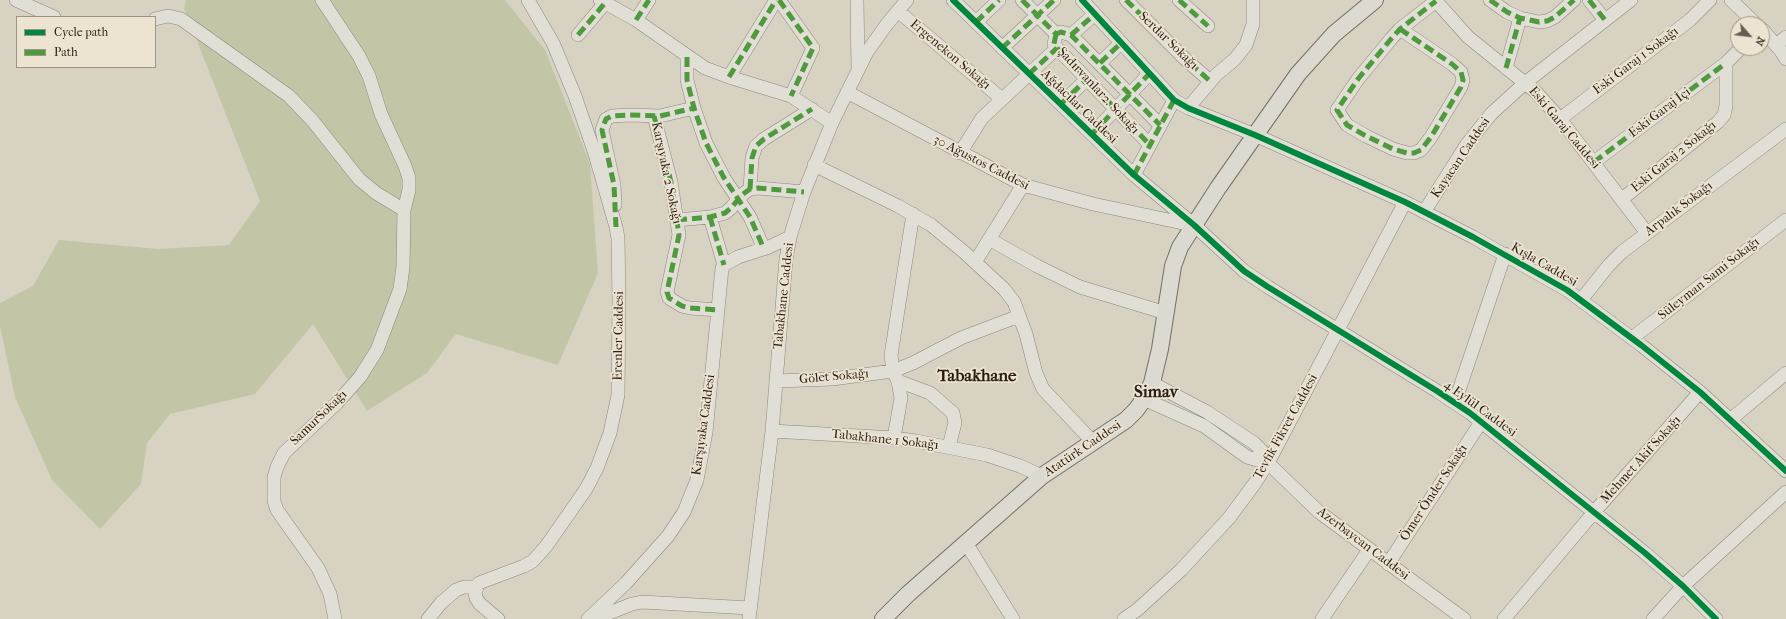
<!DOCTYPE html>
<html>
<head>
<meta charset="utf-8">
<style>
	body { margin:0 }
	#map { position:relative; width:1786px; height:619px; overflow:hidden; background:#d8d2c2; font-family:"IM FELL French Canon",serif }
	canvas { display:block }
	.legend { position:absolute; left:16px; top:16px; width:140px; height:52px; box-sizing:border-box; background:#ece4d1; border:1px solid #9e9586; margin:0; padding:5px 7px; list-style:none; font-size:12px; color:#291e16 }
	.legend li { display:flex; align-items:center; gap:8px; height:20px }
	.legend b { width:20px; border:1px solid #9e9586 }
	.north { position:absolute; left:1730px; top:16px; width:40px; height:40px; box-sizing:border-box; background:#ece4d1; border:1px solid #9e9586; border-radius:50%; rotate:118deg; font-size:11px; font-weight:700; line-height:16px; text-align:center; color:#291e16 }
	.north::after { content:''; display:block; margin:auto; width:14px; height:18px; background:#665d52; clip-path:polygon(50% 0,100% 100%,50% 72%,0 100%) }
</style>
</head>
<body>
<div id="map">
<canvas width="1786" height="619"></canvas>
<ul class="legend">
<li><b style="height:5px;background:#00873e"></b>Cycle path</li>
<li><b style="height:5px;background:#4f9a3d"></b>Path</li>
</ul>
<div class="north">N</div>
</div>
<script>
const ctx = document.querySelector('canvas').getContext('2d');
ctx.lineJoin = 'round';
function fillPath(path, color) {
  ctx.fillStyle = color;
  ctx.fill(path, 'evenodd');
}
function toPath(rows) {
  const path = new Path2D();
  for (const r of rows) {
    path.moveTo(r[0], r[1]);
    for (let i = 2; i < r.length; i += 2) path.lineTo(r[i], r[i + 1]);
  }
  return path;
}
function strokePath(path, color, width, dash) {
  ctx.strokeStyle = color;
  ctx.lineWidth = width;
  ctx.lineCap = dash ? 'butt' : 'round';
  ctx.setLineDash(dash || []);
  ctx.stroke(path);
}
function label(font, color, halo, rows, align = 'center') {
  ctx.font = font + ' "IM FELL French Canon",serif';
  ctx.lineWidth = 3.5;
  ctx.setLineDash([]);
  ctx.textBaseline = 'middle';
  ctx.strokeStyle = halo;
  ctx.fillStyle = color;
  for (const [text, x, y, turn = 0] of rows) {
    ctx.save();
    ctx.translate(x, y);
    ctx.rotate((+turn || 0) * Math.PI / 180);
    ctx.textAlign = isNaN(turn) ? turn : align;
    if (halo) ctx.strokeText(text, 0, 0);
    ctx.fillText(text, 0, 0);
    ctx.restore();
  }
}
const green = toPath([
	[186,0,505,0,545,50,590,164,598,273,558,365,456,334,427,373,367,411,313,324,255,394,170,414,147,443,141,484,100,529,52,480,15,397,0,326,0,303,33,286,59,240,158,249,229,245,260,201,184,8]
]);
const minor = toPath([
	[16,0,54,17],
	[322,0,359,56,369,76,381,114,405,166,409,178,409,190,404,210,403,267,400,289,377,350,360,377,337,403,284,453,277,467,274,477,274,501,277,510,318,568,330,594,335,619],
	[600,0,636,20,705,68,729,77,791,96,832,123],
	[779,0,813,48,791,96],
	[857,0,858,68],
	[953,0,1134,175,1194,225,1244,271,1268,287,1437,391,1470,413,1645,553,1683,586,1716,619],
	[1022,0,1056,34],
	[1082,0,1174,100,1188,108,1255,135,1405,202,1473,237,1567,290,1641,345,1700,392,1786,471],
	[1126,0,1184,58,1210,81],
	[1179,0,1208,26],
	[1435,0,1468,37,1536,92,1560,119,1647,233],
	[1490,0,1507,12,1520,18,1539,22,1547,21,1555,17,1574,0],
	[1589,0,1605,20],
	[1731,0,1756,24],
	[898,11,1002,99],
	[155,19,168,16,181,19,289,96,312,120,359,179,376,193,404,210],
	[636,20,649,0],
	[976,22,999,0],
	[1400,29,1452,64,1461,72,1463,80,1461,87,1431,137,1421,150,1414,153,1407,153,1393,149,1366,136,1347,125,1337,110,1358,79,1391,39,1400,29,1436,1],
	[1762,29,1781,51,1786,59],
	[1056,34,1054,44,1057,48,1150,145],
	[1056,34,1061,32,1071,35,1160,125],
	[578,35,605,3],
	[1071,35,1095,14],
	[1776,45,1786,37],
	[1002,48,1054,0],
	[687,57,687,80,694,108,706,143,724,178,750,217,764,249],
	[1100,63,1121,43],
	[1506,68,1520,18],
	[729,77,776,0],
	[847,92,1023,185,1093,204,1192,225],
	[1061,104,1087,79],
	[1188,108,1216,75,1235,59,1246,45,1253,24,1253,0],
	[654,116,671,182,679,235,667,292,669,298,682,306,690,308,718,310],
	[1560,119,1690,20,1710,0],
	[1092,134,1149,74],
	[960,153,982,118,1057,48],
	[1594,162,1726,63],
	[814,165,898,206,931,225,964,252,1004,289,1014,302,1026,334,1036,373,1043,389,1093,442],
	[1134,175,1174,100],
	[750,189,752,158,756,146,764,139,812,109],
	[1622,199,1718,122,1724,115,1726,106,1726,63,1741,48],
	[615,205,614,185,602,130,606,119,612,116,629,115,660,116,694,108],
	[1424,212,1467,144,1491,114,1525,83,1631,0],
	[710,217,724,265],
	[677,220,710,217,725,213,731,208,743,194,750,189,758,188,804,192],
	[989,239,1037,266,1080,287,1166,313],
	[975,262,1023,185],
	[1581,300,1609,265,1622,252,1786,129],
	[1632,338,1786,220],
	[776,381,832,379,893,371,913,363,961,338,1019,316],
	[898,381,930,393,953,413,955,423,949,446],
	[1152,383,1207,412,1254,443,1263,452,1268,463,1319,512,1464,619],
	[1144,399,1204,426,1247,457,1268,463],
	[1455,402,1505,254],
	[1730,420,1786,373],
	[772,431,894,438,916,441,987,455,1020,466,1042,476],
	[894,438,901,398,898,381,893,371,891,355,913,214],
	[966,543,1013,619],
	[1388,564,1481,422],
	[428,619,441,603,456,590,464,587,476,587],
	[498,619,480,604,476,598,475,592,479,583,524,566,533,561,547,545,586,489,597,468,610,433,618,395,619,302,618,238,616,227,595,154,575,96,553,43,528,0],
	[588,619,626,583,668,536,684,512,697,480,706,432,722,268,724,265,738,257,769,247,790,237],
	[594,619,632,604,642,602,750,608],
	[749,619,772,431,786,259,790,237,804,192,832,123,867,52,887,24,907,0],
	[1124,619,1137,610,1181,570,1229,518,1255,483,1268,463,1405,202],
	[1322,619,1369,550],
	[1504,619,1595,511,1700,392],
	[1653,619,1683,586,1786,492]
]);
const major = toPath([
	[883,619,908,594,1042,476,1126,420,1136,410,1144,399,1152,383,1160,349,1173,266,1180,247,1218,188,1298,74,1334,34,1375,0]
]);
const quiet = toPath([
	[779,0,813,48,791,96],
	[1022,0,1056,34],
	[1126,0,1184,58,1210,81],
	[1179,0,1208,26],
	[1490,0,1507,12,1520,18,1539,22,1547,21,1555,17,1574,0],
	[1589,0,1605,20],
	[636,20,649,0],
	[976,22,999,0],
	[1400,29,1452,64,1461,72,1463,80,1461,87,1431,137,1421,150,1414,153,1407,153,1393,149,1366,136,1347,125,1337,110,1358,79,1391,39,1400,29,1436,1],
	[1056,34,1054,44,1057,48,1150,145],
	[1056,34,1061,32,1071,35,1160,125],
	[578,35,605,3],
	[1071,35,1095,14],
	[1002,48,1054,0],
	[687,57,687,80,694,108,706,143,724,178,750,217,764,249],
	[1100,63,1121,43],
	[1506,68,1520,18],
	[1029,74,1057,48],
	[729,77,776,0],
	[1061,104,1087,79],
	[654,116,671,182,679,235,667,292,669,298,682,306,690,308,718,310],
	[1092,134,1149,74],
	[1594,162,1726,63],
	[1134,175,1174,100],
	[750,189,752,158,756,146,764,139,812,109],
	[710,217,724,265],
	[677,220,710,217,725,213,731,208,743,194,750,189,758,188,804,192],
	[616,227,614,185,602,130,606,119,612,116,629,115,660,116,694,108]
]);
const cycleway = toPath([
	[953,0,1134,175,1194,225,1244,271,1268,287,1437,391,1470,413,1645,553,1683,586,1716,619],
	[1082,0,1174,100,1188,108,1255,135,1405,202,1473,237,1567,290,1641,345,1700,392,1786,471]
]);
const streetNames = [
	["Serdar Sokağı",1168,41,44],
	["Ergenekon Sokağı",950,55,40],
	["Eski Garaj 1 Sokağı",1636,61,-37],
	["Şadırvanlar2. Sokağı",1098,91,47],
	["Ağdacılar Caddesi",1079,107,44],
	["Eski Garaj İçi",1660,113,-37],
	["Eski Garaj Caddesi",1564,128,50],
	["Eski Garaj 2 Sokağı",1674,157,-39],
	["Kayacan Caddesi",1461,158,-56],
	["30 Ağustos Caddesi",981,163,27],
	["Karşıyaka 2 Sokağı",666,173,78],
	["Arpalık Sokağı",1679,209,-37],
	["Kışla Caddesi",1544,265,30],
	["Süleyman Sami Sokağı",1709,279,-38],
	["Tabakhane Caddesi",784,296,-84],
	["Erenler Caddesi",619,336,-89],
	["Gölet Sokağı",834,377,-5],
	["4 Eylül Caddesi",1480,409,36],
	["SamurSokağı",319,418,-44],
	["Karşıyaka Caddesi",704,425,-82],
	["Tevfik Fikret Caddesi",1286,427,-61],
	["Tabakhane 1 Sokağı",885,440,6],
	["Atatürk Caddesi",1083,449,-34],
	["Mehmet Akif Sokağı",1641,460,-48],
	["Ömer Önder Sokağı",1434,493,-57],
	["Azerbaycan Caddesi",1363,544,37]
];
const districtNames = [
	["Tabakhane",977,377],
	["Simav",1156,393]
];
fillPath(green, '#c3c6a6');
strokePath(minor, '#8d887e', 14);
strokePath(major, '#747067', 18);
strokePath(minor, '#e1ded6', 13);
strokePath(major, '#dcd9d0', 16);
strokePath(quiet, '#4f9a3d', 5, [10, 5]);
strokePath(cycleway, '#00873e', 6);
label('13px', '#291e16', '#ece4d1', streetNames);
label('bold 17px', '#291e16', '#ece4d1', districtNames);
</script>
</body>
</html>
